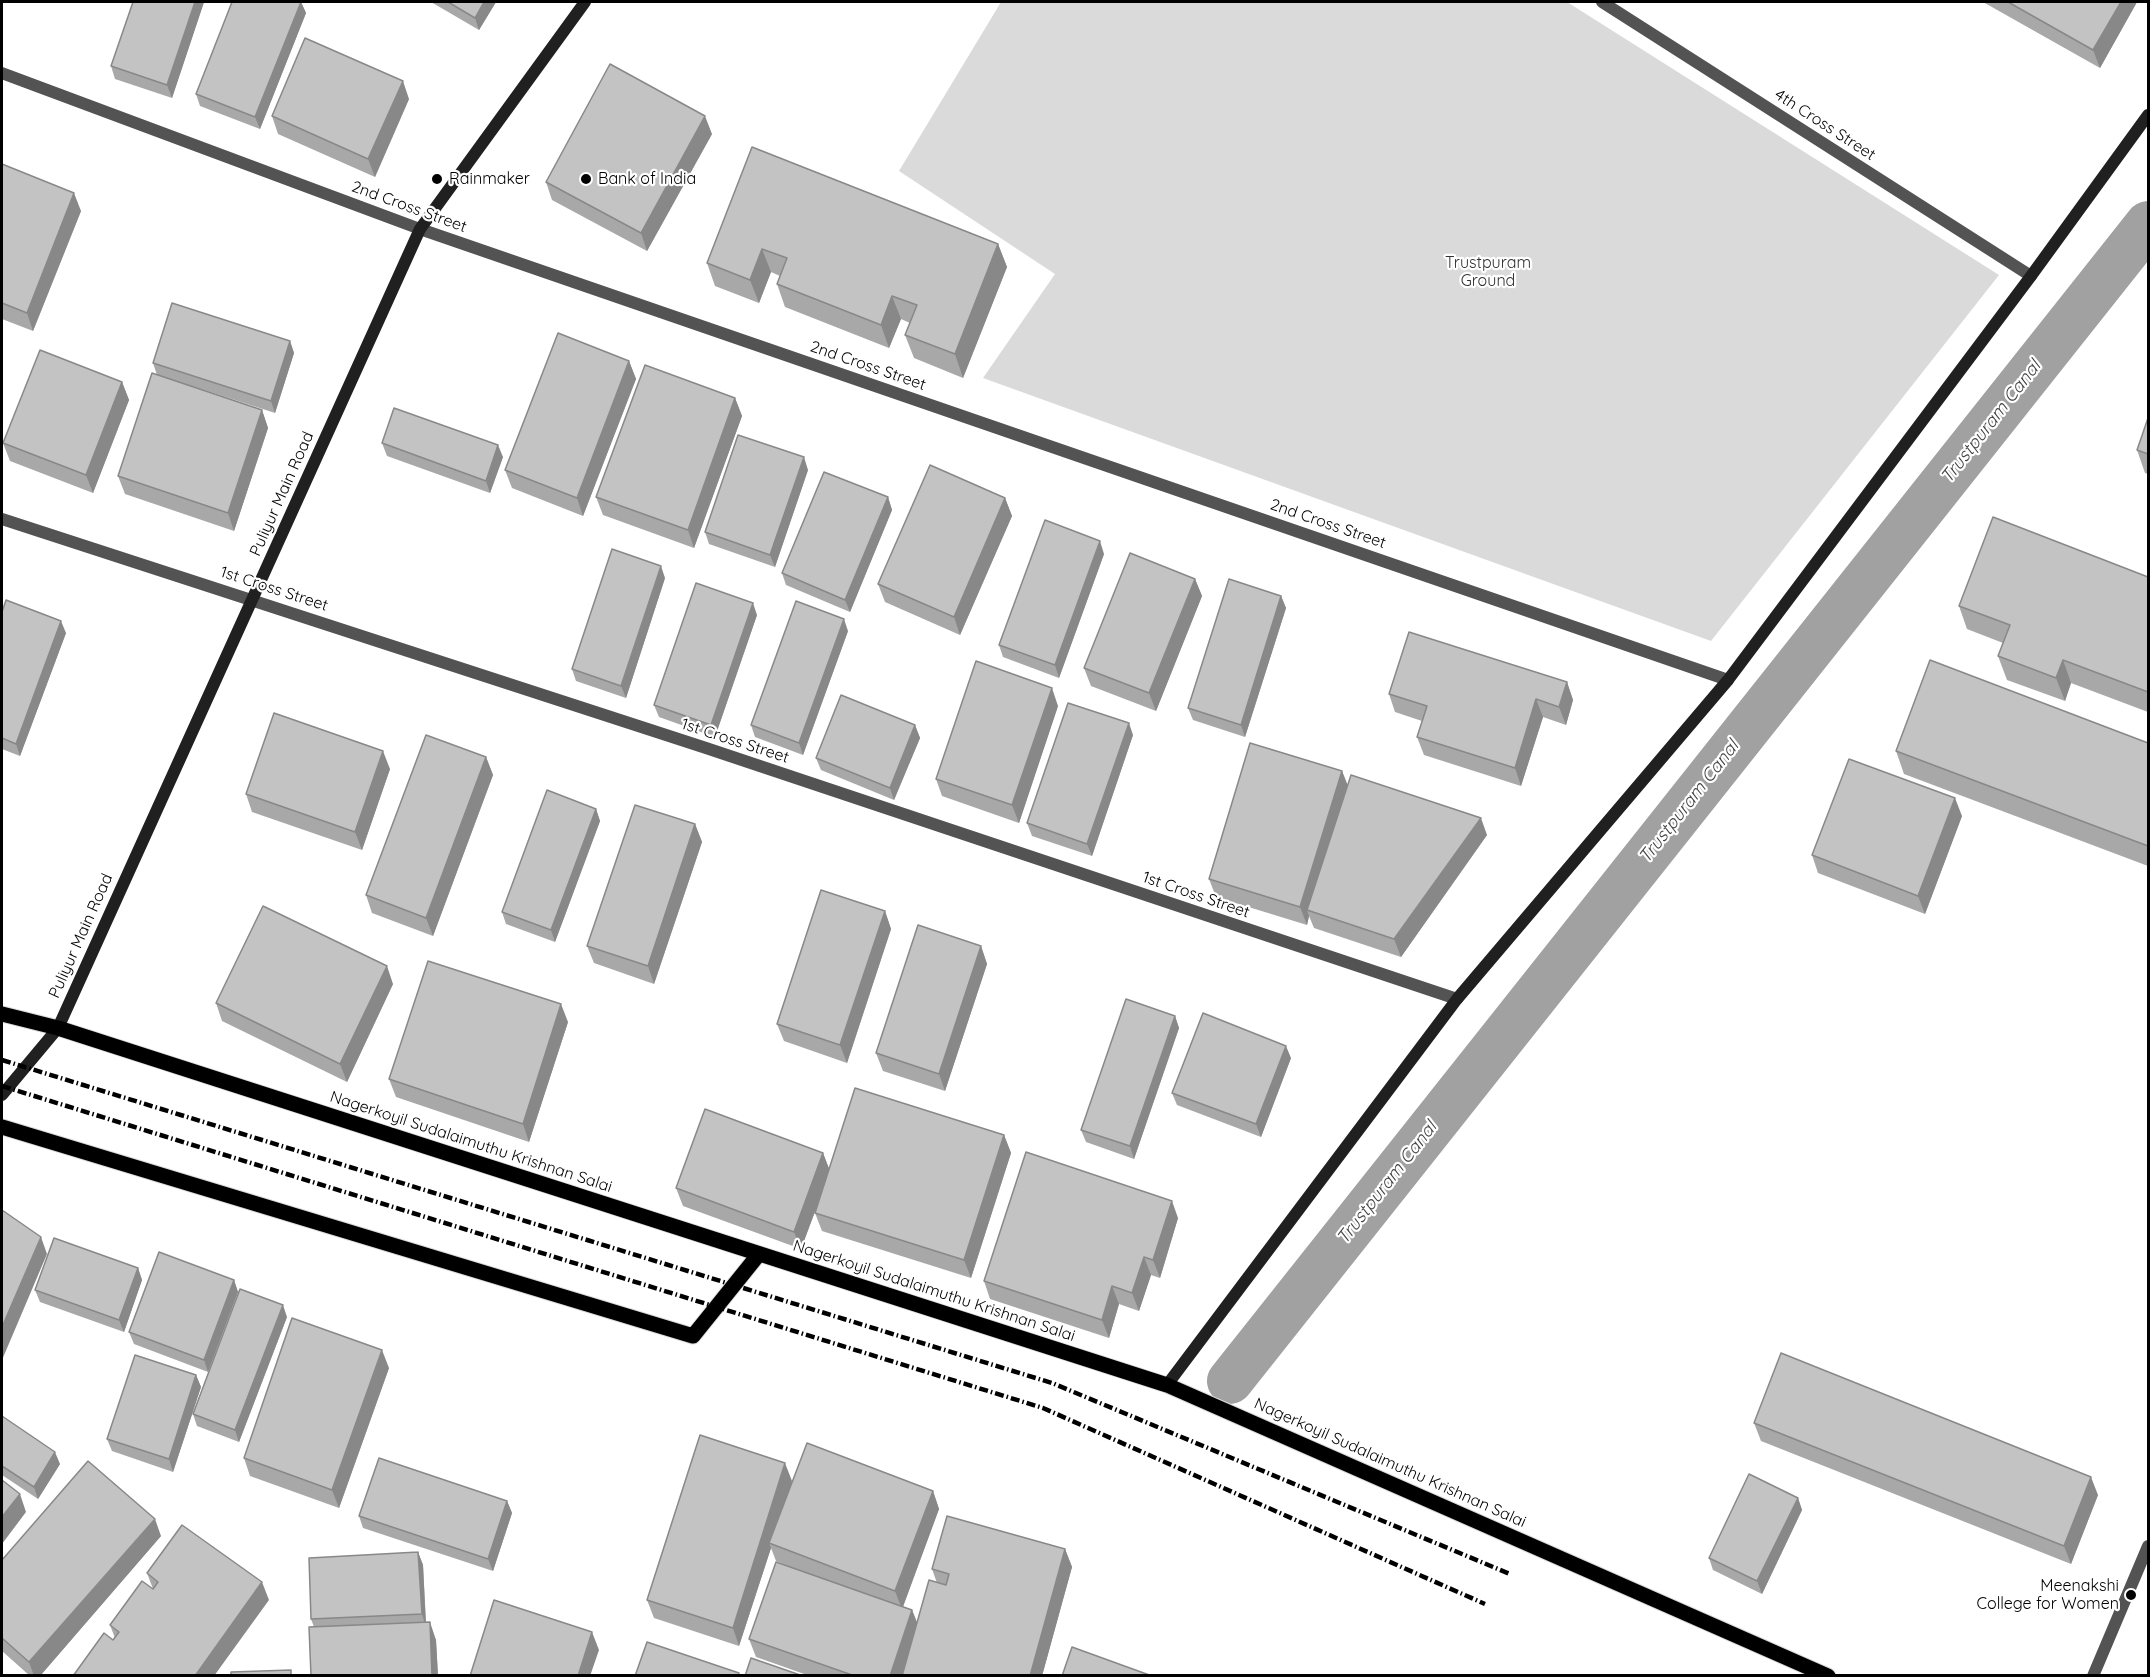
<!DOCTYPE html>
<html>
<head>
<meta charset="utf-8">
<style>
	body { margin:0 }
	#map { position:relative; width:2150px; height:1677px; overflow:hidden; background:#fff; font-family:Quicksand,sans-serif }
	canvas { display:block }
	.frame { position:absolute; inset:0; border:3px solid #000; pointer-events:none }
</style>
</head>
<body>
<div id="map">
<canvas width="2150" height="1677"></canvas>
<div class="frame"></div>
</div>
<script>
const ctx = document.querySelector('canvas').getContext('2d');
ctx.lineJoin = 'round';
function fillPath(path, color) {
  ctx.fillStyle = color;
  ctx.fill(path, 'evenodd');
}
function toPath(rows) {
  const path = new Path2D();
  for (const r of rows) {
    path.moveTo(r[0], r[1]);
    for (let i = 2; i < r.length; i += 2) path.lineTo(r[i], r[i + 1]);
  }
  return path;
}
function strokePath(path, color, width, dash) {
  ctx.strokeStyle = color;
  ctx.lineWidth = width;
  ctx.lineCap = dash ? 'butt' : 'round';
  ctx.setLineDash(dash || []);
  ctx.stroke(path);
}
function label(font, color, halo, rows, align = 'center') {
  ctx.font = font + ' Quicksand,sans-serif';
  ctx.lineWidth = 4.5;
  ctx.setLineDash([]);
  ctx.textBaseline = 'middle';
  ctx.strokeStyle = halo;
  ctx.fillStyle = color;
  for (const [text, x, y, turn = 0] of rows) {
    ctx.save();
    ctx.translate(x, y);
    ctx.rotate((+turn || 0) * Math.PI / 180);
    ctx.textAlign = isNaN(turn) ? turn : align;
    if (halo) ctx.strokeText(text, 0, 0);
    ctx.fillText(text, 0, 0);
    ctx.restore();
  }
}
const green = toPath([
	[1001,2,1567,2,1999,275,1711,641,983,378,1055,274,899,171]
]);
const canal = toPath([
	[1230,1381,2148,224]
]);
const lane = toPath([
	[2093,1676,2148,1546]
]);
const street = toPath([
	[1602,2,2031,276],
	[2,73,420,229,1728,680],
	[2,519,706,748,1457,999]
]);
const secondary = toPath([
	[2,1095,58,1028,420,229,585,2],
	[1167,1385,1457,999,1728,680,2031,276,2148,115]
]);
const primary = toPath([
	[2,1014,58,1028,1167,1385,1828,1676],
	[2,1127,693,1336,759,1254]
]);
const rail = toPath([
	[2,1060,1052,1383,1510,1574],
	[2,1086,1043,1408,1485,1604]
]);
const wall = toPath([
	[204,2,172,98,115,79,111,66],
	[232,2,301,2,306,13,260,129,200,106,196,94],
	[431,2,496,2,479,30],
	[1983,2,2137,2,2100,68],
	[409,99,375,177,278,134,272,116],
	[712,134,647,251,552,200,546,182],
	[752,147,998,244,1007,267,963,378,914,358,905,335,910,323,901,319,889,348,785,307,777,284,780,276,771,272,759,303,715,286,707,263],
	[2,164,81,211,33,331,2,319],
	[290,341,294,353,275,413,189,385,262,410,268,428,234,531,125,494,118,476,157,375,153,363],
	[629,361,636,379,583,516,512,488,505,470],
	[122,382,129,400,93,493,10,461,3,443],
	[735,398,742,416,694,548,603,515,596,497],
	[2148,418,2148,474,2145,473,2137,450],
	[382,443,503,457,490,493,387,456],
	[808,470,775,567,709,544,705,532],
	[888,497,892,510,850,612,786,585,782,573],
	[1005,498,1012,516,960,635,885,602,878,584],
	[1104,554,1059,678,1003,657,999,645],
	[2148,577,2148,712,2071,683,2065,701,2007,680,1998,656,2003,643,1967,629,1959,606],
	[665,578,626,698,576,681,572,669],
	[1195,579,1202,596,1156,711,1091,686,1084,668],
	[1281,596,1286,608,1245,737,1193,720,1188,708],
	[2,612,66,633,20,756,2,749],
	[757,615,715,737,659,717,654,705],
	[848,631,803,755,755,737,751,725],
	[1567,682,1573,700,1566,725,1543,717,1521,786,1424,755,1417,737,1422,721,1395,712,1389,694],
	[1058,706,1019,823,942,796,936,779],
	[915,725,920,738,894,800,821,770,816,758],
	[1133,735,1092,856,1032,836,1027,823],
	[2148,743,2148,866,1904,774,1896,751],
	[486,757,493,775,433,936,372,913,366,895],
	[390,769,362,850,252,812,246,794],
	[1342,771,1348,786,1487,835,1401,957,1314,928,1309,916,1307,925,1216,897,1209,879],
	[596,809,600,821,555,942,506,924,502,912],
	[1962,816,1925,914,1818,873,1812,855],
	[695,824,702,842,654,984,594,963,587,946],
	[885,911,891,929,847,1063,784,1041,777,1024],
	[981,946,987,964,945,1091,883,1071,876,1053],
	[393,984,347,1082,222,1021,216,1003],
	[1175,1016,1179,1028,1134,1159,1086,1142,1081,1130],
	[568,1022,529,1142,396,1097,389,1079],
	[1291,1058,1261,1137,1177,1105,1172,1093],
	[1004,1135,1011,1153,971,1278,822,1231,815,1213,819,1201,801,1249,683,1206,676,1188,823,1153,829,1169],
	[1178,1218,1160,1278,1151,1275,1139,1311,1119,1304,1109,1338,990,1299,984,1281],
	[138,1268,142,1280,124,1332,40,1302,35,1290],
	[234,1280,238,1292,208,1372,134,1344,129,1332],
	[287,1317,239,1442,197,1426,193,1414],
	[389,1368,339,1508,250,1476,244,1458],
	[196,1375,201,1387,173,1472,112,1451,107,1439],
	[2,1416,60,1464,38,1499,2,1475],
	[1754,1423,2098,1495,2071,1564,1761,1441],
	[792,1481,789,1491,933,1491,939,1509,903,1607,912,1610,917,1622,937,1583,932,1569,1065,1549,1072,1567,1042,1676,810,1676,756,1657,749,1639,805,1573,776,1561,771,1548,739,1646,654,1618,647,1600],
	[1798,1498,1802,1510,1762,1594,1713,1570,1709,1558],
	[507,1501,512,1513,493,1571,363,1528,359,1516],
	[161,1536,40,1676,30,1676,2,1651,2,1560],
	[418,1552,423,1565,426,1622,436,1640,438,1676,311,1676,314,1627,311,1619],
	[147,1573,269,1600,113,1640,115,1638,110,1625,153,1589]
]);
const shadedWall = toPath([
	[195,2,204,2,172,98,167,85],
	[301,2,306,13,260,129,255,117],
	[484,2,496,2,479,30,475,18],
	[2121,2,2137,2,2100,68,2093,50],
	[403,81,409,99,375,177,368,159],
	[705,116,712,134,647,251,641,233],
	[74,193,81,211,33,331,27,313],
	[998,244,1007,267,963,378,955,354],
	[762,249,771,272,759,303,750,280],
	[892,296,901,319,889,348,881,325],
	[290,341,294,353,275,413,271,401],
	[629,361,636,379,583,516,577,498],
	[122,382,129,400,93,493,86,475],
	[735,398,742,416,694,548,688,530],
	[262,410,268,428,234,531,228,513],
	[498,445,503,457,490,493,486,481],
	[804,457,808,470,775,567,770,555],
	[888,497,892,510,850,612,845,600],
	[1005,498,1012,516,960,635,954,617],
	[1100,541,1104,554,1059,678,1055,665],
	[661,566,665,578,626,698,621,686],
	[1195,579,1202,596,1156,711,1149,693],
	[1281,596,1286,608,1245,737,1241,725],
	[753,603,757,615,715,737,711,725],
	[844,619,848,631,803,755,799,743],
	[61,621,66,633,20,756,16,744],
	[2063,660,2071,683,2065,701,2056,678],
	[1567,682,1573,700,1566,725,1559,707],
	[1052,688,1058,706,1019,823,1012,805],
	[1536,699,1543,717,1521,786,1515,768],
	[1129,723,1133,735,1092,856,1087,844],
	[915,725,920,738,894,800,890,788],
	[383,751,390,769,362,850,355,832],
	[486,757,493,775,433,936,426,918],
	[1342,771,1349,789,1307,910,1309,916,1307,925,1300,907],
	[1955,798,1962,816,1925,914,1918,896],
	[596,809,600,821,555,942,551,930],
	[1481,818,1487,835,1401,957,1394,939],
	[695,824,702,842,654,984,648,966],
	[885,911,891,929,847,1063,840,1045],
	[981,946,987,964,945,1091,939,1074],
	[387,966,393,984,347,1082,340,1064],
	[561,1004,568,1022,529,1142,523,1124],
	[1175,1016,1179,1028,1134,1159,1130,1146],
	[1286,1046,1291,1058,1261,1137,1256,1124],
	[1004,1135,1011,1153,971,1278,964,1260],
	[823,1153,830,1171,801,1249,794,1232],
	[1172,1201,1178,1218,1160,1278,1153,1260],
	[41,1237,47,1254,2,1360,2,1327],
	[1144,1257,1151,1275,1139,1311,1132,1293],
	[138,1268,142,1280,124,1332,119,1320],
	[234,1280,238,1292,208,1372,204,1360],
	[1112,1286,1119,1304,1109,1338,1102,1320],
	[283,1305,287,1317,239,1442,235,1430],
	[382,1350,389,1368,339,1508,332,1490],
	[196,1375,201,1387,173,1472,169,1459],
	[55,1452,60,1464,38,1499,34,1487],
	[785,1463,792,1481,772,1544,769,1543,771,1548,739,1646,733,1628],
	[2091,1477,2098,1495,2071,1564,2064,1546],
	[933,1491,939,1509,902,1609,895,1591],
	[20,1494,26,1512,2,1544,2,1517],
	[1798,1498,1802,1510,1762,1594,1757,1581],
	[507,1501,512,1513,493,1571,488,1559],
	[155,1519,161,1536,40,1676,34,1676,29,1662],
	[1065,1549,1072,1567,1042,1676,1030,1676],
	[418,1552,423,1565,426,1627,422,1614],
	[262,1582,269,1600,214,1676,195,1676],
	[912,1610,919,1628,903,1676,890,1676],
	[430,1622,436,1640,438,1676,432,1676],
	[592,1632,599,1650,590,1676,578,1676]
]);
const building = toPath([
	[133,2,195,2,167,85,111,66,133,2],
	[232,2,301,2,255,117,196,94,232,2],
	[448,2,484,2,475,18,448,2],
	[2008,2,2121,2,2093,50,2008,2],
	[305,38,403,81,368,159,272,116,305,38],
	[610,64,705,116,641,233,546,182,610,64],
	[752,147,998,244,955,354,905,335,917,305,892,296,881,325,777,284,787,258,762,249,750,280,707,263,752,147],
	[2,164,74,193,27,313,2,303,2,164],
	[172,303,290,341,271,401,153,363,172,303],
	[558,333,629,361,577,498,505,470,558,333],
	[40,350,122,382,86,475,3,443,40,350],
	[645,365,735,398,688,530,596,497,645,365],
	[152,373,262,410,228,513,118,476,152,373],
	[394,408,498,445,486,481,382,443,394,408],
	[2148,418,2148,454,2137,450,2148,418],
	[738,435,804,457,770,555,705,532,738,435],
	[930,465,1005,498,954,617,878,584,930,465],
	[824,472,888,497,845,600,782,573,824,472],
	[1993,517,2148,577,2148,692,2063,660,2056,678,1998,656,2010,625,1959,606,1993,517],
	[1045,520,1100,541,1055,665,999,645,1045,520],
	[612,549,661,566,621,686,572,669,612,549],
	[1130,553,1195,579,1149,693,1084,668,1130,553],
	[1229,579,1281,596,1241,725,1188,708,1229,579],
	[696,583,753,603,711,725,654,705,696,583],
	[6,600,61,621,16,744,2,738,2,612,6,600],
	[796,601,844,619,799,743,751,725,796,601],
	[1409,632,1567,682,1559,707,1536,699,1515,768,1417,737,1427,706,1389,694,1409,632],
	[1930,660,2148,743,2148,846,1896,751,1930,660],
	[976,661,1052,688,1012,805,936,779,976,661],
	[841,695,915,725,890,788,816,758,841,695],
	[1068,703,1129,723,1087,844,1027,823,1068,703],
	[274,713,383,751,355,832,246,794,274,713],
	[426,735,486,757,426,918,366,895,426,735],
	[1250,743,1342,771,1300,907,1209,879,1250,743],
	[1849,759,1955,798,1918,896,1812,855,1849,759],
	[1351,775,1481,818,1394,939,1307,910,1351,775],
	[547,790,596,809,551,930,502,912,547,790],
	[635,805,695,824,648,966,587,946,635,805],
	[821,890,885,911,840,1045,777,1024,821,890],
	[263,906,387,966,340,1064,216,1003,263,906],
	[918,925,981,946,939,1074,876,1053,918,925],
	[428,961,561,1004,523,1124,389,1079,428,961],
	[1126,999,1175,1016,1130,1146,1081,1130,1126,999],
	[1203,1013,1286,1046,1256,1124,1172,1093,1203,1013],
	[855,1088,1004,1135,964,1260,815,1213,855,1088],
	[705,1109,823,1153,794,1232,676,1188,705,1109],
	[1026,1152,1172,1201,1153,1260,1144,1257,1132,1293,1112,1286,1102,1320,984,1281,1026,1152],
	[2,1210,41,1237,2,1327,2,1210],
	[54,1238,138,1268,119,1320,35,1290,54,1238],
	[159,1252,234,1280,204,1360,129,1332,159,1252],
	[240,1289,283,1305,235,1430,193,1414,240,1289],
	[292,1318,382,1350,332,1490,244,1458,292,1318],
	[1781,1353,2091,1477,2064,1546,1754,1423,1781,1353],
	[135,1355,196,1375,169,1459,107,1439,135,1355],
	[2,1416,55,1452,34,1487,2,1466,2,1416],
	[700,1435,785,1463,733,1628,647,1600,700,1435],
	[807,1443,933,1491,895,1591,769,1543,807,1443],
	[379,1458,507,1501,488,1559,359,1516,379,1458],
	[88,1461,155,1519,29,1662,2,1638,2,1560,88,1461],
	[1749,1474,1798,1498,1757,1581,1709,1558,1749,1474],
	[2,1480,20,1494,2,1517,2,1480],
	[947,1516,1065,1549,1030,1676,902,1676,929,1580,946,1585,949,1574,932,1569,947,1516],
	[182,1525,262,1582,195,1676,73,1676,104,1633,113,1640,119,1632,110,1625,142,1581,153,1589,158,1582,147,1573,182,1525],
	[418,1552,422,1614,311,1619,309,1558,418,1552],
	[776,1562,912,1610,890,1676,855,1676,749,1639,776,1562],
	[494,1600,592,1632,578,1676,470,1676,494,1600],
	[430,1622,432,1676,311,1676,309,1627,430,1622],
	[647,1642,739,1673,738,1676,635,1676,647,1642],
	[1072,1647,1152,1676,1062,1676,1072,1647],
	[751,1658,803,1676,745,1676,751,1658],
	[291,1670,291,1676,231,1676,231,1672,291,1670]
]);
const markers = [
	[437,179,6,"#000"],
	[586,179,6,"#000"],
	[2131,1595,6,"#000"]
];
const streetNames = [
	["4th Cross Street",1825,125,33],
	["2nd Cross Street",409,207,20],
	["2nd Cross Street",868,366,19],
	["Puliyur Main Road",282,494,-66],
	["2nd Cross Street",1328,524,19],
	["1st Cross Street",274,589,18],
	["1st Cross Street",735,741,18],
	["1st Cross Street",1196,895,19],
	["Puliyur Main Road",81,936,-66],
	["Nagerkoyil Sudalaimuthu Krishnan Salai",471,1142,18],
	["Nagerkoyil Sudalaimuthu Krishnan Salai",934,1291,18],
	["Nagerkoyil Sudalaimuthu Krishnan Salai",1390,1463,24]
];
const poiNames = [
	["Rainmaker",449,179],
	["Bank of India",598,179],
	["Meenakshi",2119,1586,"right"],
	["College for Women",2119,1604,"right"]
];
const parkNames = [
	["Trustpuram",1488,263],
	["Ground",1488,281]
];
const waterNames = [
	["Trustpuram Canal",1991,422,-52],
	["Trustpuram Canal",1689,802,-52],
	["Trustpuram Canal",1387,1183,-52]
];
fillPath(green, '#dadada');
strokePath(canal, '#a1a1a1', 46);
strokePath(primary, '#dbdbdb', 17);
strokePath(lane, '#535353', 12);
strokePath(street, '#535353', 12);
strokePath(secondary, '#202020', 12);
strokePath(primary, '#000', 15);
strokePath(rail, '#000', 4.5, [9, 3, 1.5, 3]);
fillPath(wall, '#a8a8a8');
fillPath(shadedWall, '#888');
fillPath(building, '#c3c3c3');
strokePath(building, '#888', 1.5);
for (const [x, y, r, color] of markers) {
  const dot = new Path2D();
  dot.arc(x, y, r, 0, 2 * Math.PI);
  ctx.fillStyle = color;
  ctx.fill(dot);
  strokePath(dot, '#fff', 2);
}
label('16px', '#000', '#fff', streetNames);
label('16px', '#000', '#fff', poiNames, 'left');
label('16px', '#313131', '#fff', parkNames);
label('italic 18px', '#424242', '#fff', waterNames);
</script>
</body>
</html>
